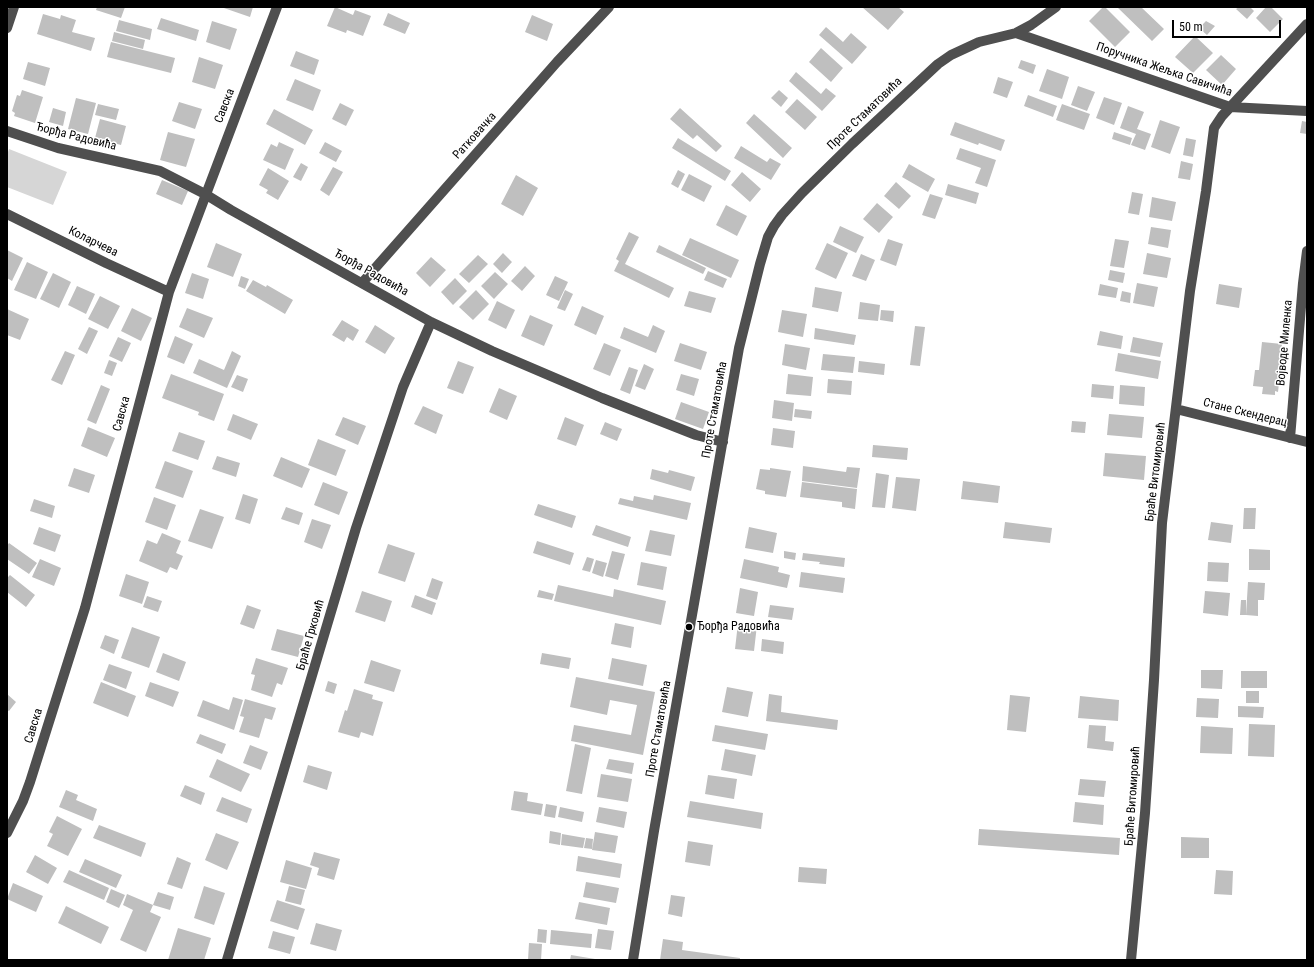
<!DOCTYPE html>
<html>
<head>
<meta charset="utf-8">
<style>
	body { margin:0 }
	#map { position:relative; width:1314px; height:967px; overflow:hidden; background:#fff; font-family:"Roboto Condensed",sans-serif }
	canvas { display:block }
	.frame { position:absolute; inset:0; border:8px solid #000; pointer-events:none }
	.scale { position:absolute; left:1172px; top:20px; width:109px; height:18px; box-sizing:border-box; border:2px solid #000; border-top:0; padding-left:5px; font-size:12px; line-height:14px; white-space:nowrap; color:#000; -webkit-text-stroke:3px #fff; paint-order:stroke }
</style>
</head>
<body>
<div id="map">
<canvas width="1314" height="967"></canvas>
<div class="frame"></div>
<div class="scale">50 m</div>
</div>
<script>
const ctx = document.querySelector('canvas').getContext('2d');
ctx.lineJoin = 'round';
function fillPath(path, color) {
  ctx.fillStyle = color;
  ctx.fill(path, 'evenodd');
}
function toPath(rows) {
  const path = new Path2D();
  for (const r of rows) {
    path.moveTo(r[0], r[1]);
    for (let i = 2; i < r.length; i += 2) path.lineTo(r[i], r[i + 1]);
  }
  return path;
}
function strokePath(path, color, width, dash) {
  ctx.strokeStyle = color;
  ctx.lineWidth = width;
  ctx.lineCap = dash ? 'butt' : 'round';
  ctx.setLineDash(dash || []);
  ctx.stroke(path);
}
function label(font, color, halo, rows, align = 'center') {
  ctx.font = font + ' "Roboto Condensed",sans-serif';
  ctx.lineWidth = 3;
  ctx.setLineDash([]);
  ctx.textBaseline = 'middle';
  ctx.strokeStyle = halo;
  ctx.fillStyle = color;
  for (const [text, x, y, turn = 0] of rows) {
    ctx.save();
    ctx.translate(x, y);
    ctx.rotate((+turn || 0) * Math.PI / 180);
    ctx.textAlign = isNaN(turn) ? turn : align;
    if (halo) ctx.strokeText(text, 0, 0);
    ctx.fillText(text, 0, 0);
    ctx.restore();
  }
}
const green = toPath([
	[9,149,67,172,53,205,7,187,7,155]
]);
const building = toPath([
	[97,7,125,7,121,18,96,10],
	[221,7,253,7,250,17],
	[335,7,353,15,355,10,371,16,363,36,347,30,346,33,327,26],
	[862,7,898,7,904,12,888,30],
	[1103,7,1105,7,1130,32,1115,47,1089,21],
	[1117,7,1141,7,1164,29,1152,41],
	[1239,7,1250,7,1254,11,1247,19,1236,9],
	[1266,7,1271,7,1283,19,1270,32,1256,18],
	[388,13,410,23,405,34,383,25],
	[43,14,60,19,61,15,76,20,72,32,95,38,91,51,37,34],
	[532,15,553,24,547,41,525,32],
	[161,18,199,30,196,41,157,29],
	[119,20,152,29,150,40,116,31],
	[212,21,237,29,230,50,206,42],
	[1206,21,1215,26,1207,35,1199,28],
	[826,27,843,42,851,33,867,47,852,64,819,35],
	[114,32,145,40,143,49,112,41],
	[1195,36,1213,53,1193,73,1175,57],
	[111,42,175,58,171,73,107,57],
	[821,48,843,68,831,82,809,62],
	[296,51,319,60,314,75,290,66],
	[1221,55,1236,69,1222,85,1206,70],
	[199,57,223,65,215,89,192,82],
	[1021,60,1036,65,1033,74,1018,68],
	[28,62,50,68,45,86,23,79],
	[1047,69,1069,77,1062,99,1039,91],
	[796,72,821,94,826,88,836,96,822,111,789,81],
	[998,77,1013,82,1007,98,993,93],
	[295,79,321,90,313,111,286,100],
	[1078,86,1095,92,1087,111,1071,105],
	[22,90,43,97,35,123,14,116,15,113,12,111,17,95,20,96],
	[779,90,788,98,781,107,771,98],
	[1028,95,1057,106,1053,117,1024,106],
	[1104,97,1122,103,1114,125,1096,118],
	[76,98,96,103,88,134,68,129],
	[797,99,817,117,805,130,785,112],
	[179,102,202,109,195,129,172,121],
	[340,103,354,110,346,126,332,119],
	[98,104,119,109,116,120,95,115],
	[1062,104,1090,114,1084,130,1056,120],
	[1128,106,1144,112,1137,129,1151,134,1145,150,1131,145,1136,134,1120,128],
	[53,108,66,112,63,126,49,122],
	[680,108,722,146,716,152,697,135,693,139,670,119],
	[274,109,313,130,305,145,266,124],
	[754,114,792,148,783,158,746,123],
	[100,119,126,126,121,145,95,138],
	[1160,120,1180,127,1170,154,1151,147],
	[1302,121,1307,122,1307,134,1300,133],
	[955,122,1005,140,1001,151,979,143,978,145,950,135],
	[168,132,195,139,186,167,160,160],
	[1114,132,1132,138,1130,145,1112,139],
	[678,138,731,171,725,181,672,148],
	[1186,138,1196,140,1193,157,1183,155],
	[279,142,294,149,285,170,263,160,271,144,277,147],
	[325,142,342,151,336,162,319,153],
	[741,146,767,162,770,158,781,164,771,180,734,158],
	[960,148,996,160,987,187,975,183,981,168,956,159],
	[1181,161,1193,164,1190,180,1178,178],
	[301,163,308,167,301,181,293,177],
	[909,164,935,179,928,192,902,177],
	[333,167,343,172,329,196,320,190],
	[268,168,289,181,278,200,266,193,268,190,259,185],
	[678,170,685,174,678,188,671,184],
	[742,172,761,189,750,202,731,185],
	[689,174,712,186,704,202,681,190],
	[516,175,538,188,523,216,501,204],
	[162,180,188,191,182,205,156,194],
	[896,182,911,196,899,209,884,196],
	[948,184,979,193,976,204,945,195],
	[1132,192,1143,194,1139,215,1128,213],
	[930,194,943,198,935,219,922,215],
	[1152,197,1176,202,1172,221,1149,217],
	[877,203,893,217,879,233,863,219],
	[726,205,747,216,737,236,716,225],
	[840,226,864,237,856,253,833,242],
	[1151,227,1171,230,1168,248,1148,244],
	[629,232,639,237,625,264,674,288,669,298,614,271,619,261,616,259],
	[690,238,739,260,731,278,682,255],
	[888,239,903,244,896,266,880,260],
	[1115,239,1129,241,1124,268,1110,266],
	[216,243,242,254,233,277,207,267],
	[827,243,848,253,836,279,815,269],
	[659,245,706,268,703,274,656,252],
	[7,250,23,258,12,281,7,278],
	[503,253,512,262,502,273,493,264],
	[1147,253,1171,258,1167,278,1143,274],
	[861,254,875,260,866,281,852,276],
	[478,255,488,264,469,283,459,274],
	[431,257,446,270,430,287,416,273],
	[27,262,48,272,36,299,14,290],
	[525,266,535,276,522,291,511,281],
	[1110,270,1125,273,1123,283,1108,280],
	[708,271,727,279,723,288,704,280],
	[495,272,508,284,494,299,481,286],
	[53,273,71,282,59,308,40,299],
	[192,273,209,279,203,299,185,293],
	[241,276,249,279,245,289,238,286],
	[555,276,568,282,559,301,546,295],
	[455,278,467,291,453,305,441,292],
	[253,280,266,287,267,285,293,300,285,314,246,291],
	[1137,283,1158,287,1154,307,1133,303],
	[1100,284,1118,288,1116,298,1098,295],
	[1219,284,1242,288,1239,308,1216,304],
	[77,286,95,294,86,314,68,305],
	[815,287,842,292,838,312,812,307],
	[476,290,489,304,473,320,459,307],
	[565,290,573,294,565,311,557,308],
	[689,291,716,298,711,313,684,306],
	[1122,291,1131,293,1130,303,1120,301],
	[100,296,120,306,108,329,88,319],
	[497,301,515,310,506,329,488,320],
	[860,302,880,305,878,321,858,319],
	[582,306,604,316,596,335,574,325],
	[132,308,152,318,141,341,121,331],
	[187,308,213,318,204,338,179,327],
	[7,309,29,319,20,340,7,335],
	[782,310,807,314,803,337,778,332],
	[881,310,894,311,893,322,880,320],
	[530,315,553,325,544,346,521,336],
	[342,320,359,330,353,341,347,337,344,342,332,335],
	[375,325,395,338,385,354,365,342],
	[653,325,665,331,656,353,620,338,624,327,648,337],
	[915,326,925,327,920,366,910,365],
	[89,327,98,331,87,354,78,349],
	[815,328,856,335,854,345,814,339],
	[1100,331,1123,336,1121,349,1097,345],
	[175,336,193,344,184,364,167,357],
	[118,337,131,343,122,362,109,356],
	[1133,337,1163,343,1160,357,1130,352],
	[1262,342,1282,344,1281,355,1284,355,1283,365,1281,365,1278,392,1275,391,1275,395,1262,394,1263,387,1253,386,1255,370,1259,370],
	[604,343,621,350,610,376,593,369],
	[680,343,707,352,701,370,674,361],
	[785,344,810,348,806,370,782,365],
	[65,351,75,355,62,385,51,380],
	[232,351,241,356,227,388,193,373,199,359,224,370],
	[1118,353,1161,361,1158,379,1115,371],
	[823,354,855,357,853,373,821,370],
	[109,360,117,363,112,376,104,373],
	[458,361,474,367,463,394,447,388],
	[859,361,885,364,884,375,858,372],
	[644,364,654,369,645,390,635,386],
	[629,367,638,370,630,394,620,390],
	[171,374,224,394,214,421,198,415,199,412,162,398],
	[681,374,699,379,694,396,676,390],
	[788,374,813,377,811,396,786,394],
	[237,375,248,379,243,392,231,387],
	[828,379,852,381,851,395,827,393],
	[1092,384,1114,386,1113,399,1091,397],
	[101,385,110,389,96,424,87,420],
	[1120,385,1145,387,1144,406,1119,404],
	[499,388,517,396,507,420,489,412],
	[774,400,794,403,792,421,772,418],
	[681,402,709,412,703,429,675,419],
	[423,406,443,415,436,434,414,424],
	[795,409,812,411,811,419,794,417],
	[233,414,258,424,251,440,227,430],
	[1109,414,1144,417,1142,438,1107,435],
	[343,417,366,426,358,445,335,435],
	[565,417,584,425,576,446,557,439],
	[1072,421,1086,422,1085,433,1071,432],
	[605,422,622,429,617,441,600,434],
	[88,427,115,438,107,457,81,446],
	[773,428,795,431,793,448,771,445],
	[179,432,205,441,198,460,172,451],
	[318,439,346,450,336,476,308,465],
	[873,445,908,448,907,460,872,457],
	[1105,453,1146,456,1144,480,1103,476],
	[217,456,240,463,236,477,212,469],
	[281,457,310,469,302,488,273,476],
	[165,461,193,471,183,498,155,488],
	[803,466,846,472,847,467,860,468,857,488,802,481],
	[74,468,95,475,89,493,68,486],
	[770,468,791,471,786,497,765,494,765,491,756,489,760,469,770,470],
	[652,469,668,473,669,470,695,477,691,491,650,479],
	[876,473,889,475,885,508,872,507],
	[896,477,920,479,916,511,892,508],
	[963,481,1000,486,998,503,961,499],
	[323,482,348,492,339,515,314,505],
	[802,482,857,489,855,509,842,507,842,502,800,497],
	[243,494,258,499,250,524,235,519],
	[654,495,691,503,687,520,618,504,620,498,633,501,634,496,653,500],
	[154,497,176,505,167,530,145,522],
	[34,499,55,506,52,518,30,511],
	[538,504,576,516,572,528,534,515],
	[286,507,303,513,299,525,281,519],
	[1244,508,1256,508,1255,529,1243,529],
	[200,509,224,517,212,549,188,541],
	[312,519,331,525,322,549,304,542],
	[1005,522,1052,528,1050,543,1003,538],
	[1211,522,1233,525,1231,543,1208,540],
	[596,525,631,537,628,547,592,535],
	[39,527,61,535,55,552,33,544],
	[749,527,777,533,773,553,745,548],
	[650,530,675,535,671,556,645,551],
	[162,533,181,541,176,553,183,556,177,570,170,567,167,573,139,561,147,540,157,544],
	[537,541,574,553,570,565,533,553],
	[9,543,37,563,29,574,7,559,7,546],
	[388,544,415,553,405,582,378,573],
	[1249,549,1270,550,1270,570,1249,570],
	[612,551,625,554,618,580,605,576],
	[784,551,796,553,795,560,784,558],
	[803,553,845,558,844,567,819,564,820,562,802,560],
	[587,557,594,559,590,572,582,570],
	[40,559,61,568,54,586,32,577],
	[744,559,779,567,778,572,790,575,787,588,740,578],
	[596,560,607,563,603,577,592,573],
	[641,562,667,567,663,590,637,585],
	[1208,562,1229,563,1228,582,1207,581],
	[801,572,845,578,843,593,799,587],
	[126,574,149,582,142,604,119,596],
	[10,575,35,595,26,607,7,592,7,578],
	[432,578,443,582,437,600,426,596],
	[1248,582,1265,583,1264,600,1258,600,1258,616,1246,615],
	[558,585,613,597,614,589,666,601,661,625,554,601],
	[740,588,758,592,754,616,736,613],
	[539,590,554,594,552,600,537,597],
	[362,591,392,601,385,622,355,612],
	[1205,591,1230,593,1228,616,1203,613],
	[415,595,436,603,432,615,411,607],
	[147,596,162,601,158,612,143,607],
	[1241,600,1246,600,1246,615,1240,615],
	[247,605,261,610,254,629,240,624],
	[770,605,794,608,792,620,768,617],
	[615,623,634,627,631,648,611,644],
	[738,623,757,625,754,651,735,649],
	[132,627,160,637,149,668,121,658],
	[277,629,304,636,298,657,271,650],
	[105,635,119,640,114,654,100,648],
	[762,639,784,642,783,654,761,651],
	[163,653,186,662,179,681,156,672],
	[542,653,571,658,569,669,540,664],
	[256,658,288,668,282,685,277,683,272,697,251,690,255,675,251,674],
	[612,658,647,665,643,686,608,679],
	[371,660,401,670,394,692,364,683],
	[109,664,132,672,126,689,103,680],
	[1201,670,1223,670,1222,689,1201,688],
	[1241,671,1267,671,1267,688,1241,688],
	[576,677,655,692,643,755,571,741,574,725,631,735,637,705,610,700,607,715,570,707],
	[328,681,337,684,334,694,325,691],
	[101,682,136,696,128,717,93,703],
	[150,682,179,692,173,707,145,696],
	[727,687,753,692,748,717,722,712],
	[354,689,373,695,372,699,383,702,373,736,361,732,359,738,338,732,345,710,347,711],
	[1246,691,1259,691,1259,703,1246,703],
	[7,694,16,702,9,711,7,710],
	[769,694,782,696,781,712,838,720,837,730,766,721],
	[1010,695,1030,697,1026,732,1007,730],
	[1080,696,1119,700,1118,721,1078,718],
	[233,697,243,700,234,730,197,716,203,700,229,710],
	[1197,698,1219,699,1218,718,1196,717],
	[245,699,276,708,272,720,265,718,259,738,239,732,244,717,240,716],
	[1238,706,1264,707,1263,718,1238,717],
	[1249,724,1275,725,1274,757,1248,756],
	[715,725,768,734,765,750,712,741],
	[1089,725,1106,726,1105,741,1114,742,1113,751,1087,748],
	[1201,726,1233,728,1232,754,1200,753],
	[200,734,226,744,222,754,196,743],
	[575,744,591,748,582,794,566,791],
	[250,745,268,752,261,770,243,763],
	[725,749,756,755,752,776,721,770],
	[217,759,250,774,241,792,209,777],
	[609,759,634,763,632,774,606,769],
	[308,765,332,772,327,790,303,782],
	[601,774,632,779,628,802,597,797],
	[708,775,737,779,734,799,705,794],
	[1080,779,1106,781,1104,797,1078,795],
	[185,785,205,793,201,805,180,796],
	[66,790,78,795,76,800,97,809,93,821,59,807],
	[514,791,528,793,527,801,543,804,541,815,511,810],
	[222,797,252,809,247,823,216,811],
	[690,801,763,813,761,829,687,817],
	[1075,802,1104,805,1103,825,1073,822],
	[546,804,557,806,555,818,544,816],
	[560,807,584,812,582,822,558,817],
	[599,807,627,812,624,828,596,822],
	[57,816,82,829,68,856,47,846,53,834,49,832],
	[99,825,146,843,141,857,93,838],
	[979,829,1120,838,1119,855,978,845],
	[550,831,561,833,560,845,549,843],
	[595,832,618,836,615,853,592,850],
	[216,833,239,842,227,870,205,860],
	[562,834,585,838,583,848,561,845],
	[1181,837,1209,838,1209,858,1181,858],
	[586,838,593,839,592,849,584,848],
	[688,841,713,845,710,866,685,862],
	[314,852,340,859,334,880,317,875,319,868,310,865],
	[35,855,57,868,48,884,26,872],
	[578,856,622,864,620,878,576,871],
	[177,857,191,863,182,889,167,884],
	[85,859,122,875,116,888,79,872],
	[286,860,312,868,306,889,280,882],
	[799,867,827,869,826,884,798,882],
	[69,870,109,888,104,900,63,882],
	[1216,870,1233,871,1232,895,1214,894],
	[586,882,619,888,616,903,583,897],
	[13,883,43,896,36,912,7,899],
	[204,886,225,893,214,925,194,918],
	[289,886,305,890,301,905,285,901],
	[111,889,125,895,119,908,106,902],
	[158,892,174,897,170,910,153,905],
	[127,894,153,905,150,912,161,917,146,952,120,940,133,910,123,905],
	[671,895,685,897,682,917,668,914],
	[277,900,305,909,298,930,270,921],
	[579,902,610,908,607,925,575,919],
	[66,906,109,927,101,944,58,923],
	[316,923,342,930,336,951,310,944],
	[178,928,211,938,204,960,168,960],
	[538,929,547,930,546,943,537,942],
	[598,929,614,931,611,950,595,948],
	[551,930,592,934,591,948,550,944],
	[273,931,295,937,290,954,268,948],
	[663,939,683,942,682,950,740,958,740,960,660,960],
	[529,943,542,944,541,960,528,960],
	[571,955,595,959,595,960,570,960]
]);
const minor = toPath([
	[7,28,14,7],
	[1016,33,1230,107,1307,111],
	[7,131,58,148,160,171,205,194,231,210,431,322,492,351,602,398,696,435,723,442],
	[7,214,106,263,169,292],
	[362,283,557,62,609,7],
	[1176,409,1307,442],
	[1290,438,1303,283,1307,251],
	[7,833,23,801,30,782,85,608,169,292,277,7],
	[227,960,356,528,403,387,431,322],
	[633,960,654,831,739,348,760,264,768,237,774,226,782,215,802,193,852,144,938,64,951,55,979,42,1016,33,1031,25,1056,7],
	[1131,960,1145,813,1154,680,1162,523,1190,291,1206,191,1214,128,1222,116,1307,24]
]);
const markers = [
	[689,627,4,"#000"]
];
const streetNames = [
	["Поручника Жељка Савичића",1164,70,19],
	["Савска",225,106,-69],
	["Проте Стаматовића",865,114,-44],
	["Ратковачка",475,136,-48],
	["Ђорђа Радовића",76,137,14],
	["Коларчева",93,242,26],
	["Ђорђа Радовића",371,273,29],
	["Војводе Миленка",1285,343,-85],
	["Проте Стаматовића",715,410,-80],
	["Стане Скендерац",1245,413,14],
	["Савска",122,414,-75],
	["Браће Витомировић",1156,472,-83],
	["Браће Грковић",311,635,-74],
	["Савска",34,726,-73],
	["Проте Стаматовића",659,729,-80],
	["Браће Витомировић",1133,796,-86]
];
const poiNames = [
	["Ђорђа Радовића",697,627]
];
fillPath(green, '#d6d6d6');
fillPath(building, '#bfbfbf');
strokePath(minor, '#4f4f4f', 10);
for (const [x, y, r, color] of markers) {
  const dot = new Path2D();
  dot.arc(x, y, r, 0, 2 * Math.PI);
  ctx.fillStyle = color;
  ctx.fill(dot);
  strokePath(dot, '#fff', 1.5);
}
label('12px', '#000', '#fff', streetNames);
label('12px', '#000', '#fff', poiNames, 'left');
</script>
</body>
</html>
